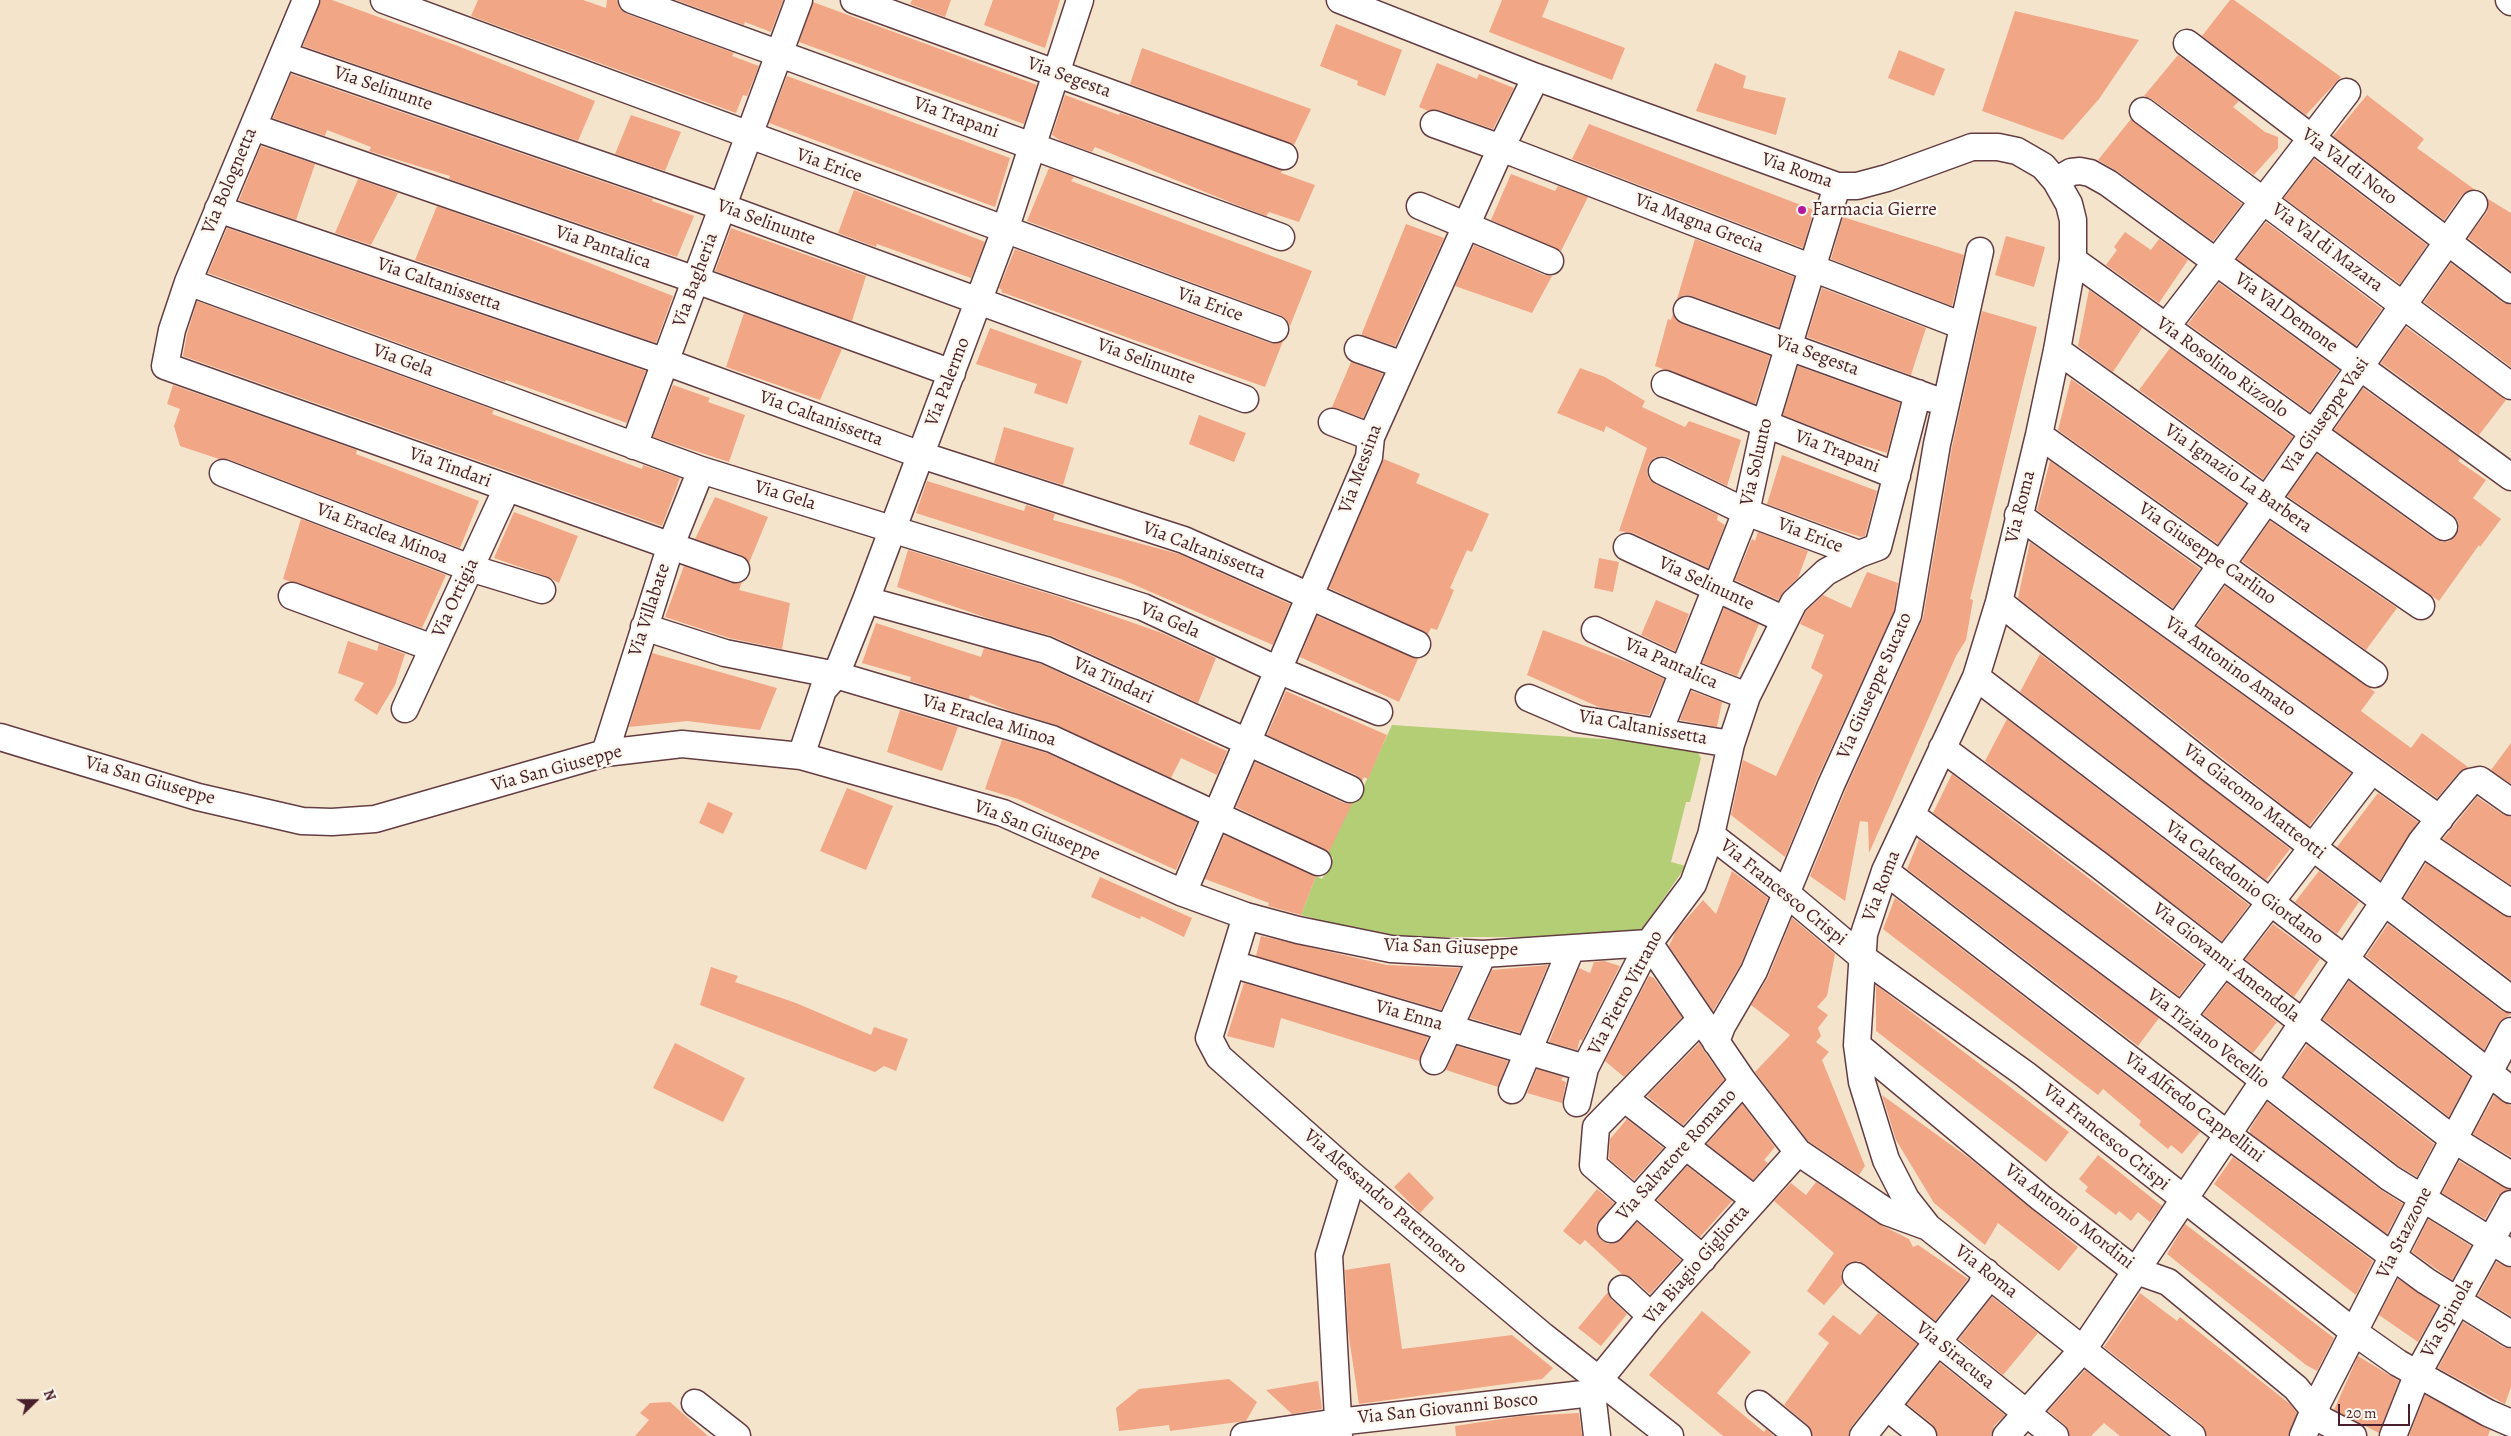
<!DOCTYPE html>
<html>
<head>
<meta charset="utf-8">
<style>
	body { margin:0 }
	#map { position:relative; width:2511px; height:1436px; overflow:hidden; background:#f5e4cc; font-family:Alegreya,serif }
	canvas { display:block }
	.north { position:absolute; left:10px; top:1376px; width:50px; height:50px; -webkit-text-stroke:4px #fbf7ec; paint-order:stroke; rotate:68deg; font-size:14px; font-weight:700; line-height:20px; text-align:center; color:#4a1f2b }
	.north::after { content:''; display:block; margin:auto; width:18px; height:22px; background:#4a1f2b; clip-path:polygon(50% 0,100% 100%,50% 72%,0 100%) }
	.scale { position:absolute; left:2338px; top:1404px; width:72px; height:22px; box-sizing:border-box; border:2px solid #4a1f2b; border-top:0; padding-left:6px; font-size:15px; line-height:18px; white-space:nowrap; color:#4a1f2b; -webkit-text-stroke:4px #fbf7ec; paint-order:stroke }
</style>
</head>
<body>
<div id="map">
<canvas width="2511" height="1436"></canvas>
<div class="north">N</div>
<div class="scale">20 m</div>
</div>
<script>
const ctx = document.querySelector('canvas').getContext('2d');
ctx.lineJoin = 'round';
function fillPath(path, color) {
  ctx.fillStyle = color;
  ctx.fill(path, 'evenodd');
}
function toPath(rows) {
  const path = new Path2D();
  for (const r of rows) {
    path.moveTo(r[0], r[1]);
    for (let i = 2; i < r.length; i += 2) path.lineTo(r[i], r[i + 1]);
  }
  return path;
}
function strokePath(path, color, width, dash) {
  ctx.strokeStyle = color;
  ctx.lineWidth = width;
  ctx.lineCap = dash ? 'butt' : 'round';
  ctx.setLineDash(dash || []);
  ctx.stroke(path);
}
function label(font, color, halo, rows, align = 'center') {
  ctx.font = font + ' Alegreya,serif';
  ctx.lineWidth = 4.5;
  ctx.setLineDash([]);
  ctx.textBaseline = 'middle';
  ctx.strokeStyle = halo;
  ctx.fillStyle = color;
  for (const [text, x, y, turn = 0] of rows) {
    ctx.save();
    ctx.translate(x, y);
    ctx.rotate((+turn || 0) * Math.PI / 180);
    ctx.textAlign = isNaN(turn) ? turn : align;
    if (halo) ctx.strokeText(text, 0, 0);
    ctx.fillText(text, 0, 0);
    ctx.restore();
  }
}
const green = toPath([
	[1392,725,1693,745,1701,758,1690,802,1686,802,1671,862,1686,866,1641,931,1526,937,1406,937,1364,932,1301,915,1316,876,1322,879,1333,858,1328,853,1352,802,1356,803]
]);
const building = toPath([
	[321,0,332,0,458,46,595,101,578,141,303,46],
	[478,0,583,0,606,8,607,0,617,0,620,9,627,14,734,53,732,56,759,66,747,96,743,95,736,113,471,16],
	[676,0,783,0,771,32,745,22,744,25],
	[912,0,951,0,945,17,910,4],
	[993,0,1060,0,1045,48,984,25],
	[1502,0,1549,0,1542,17,1625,48,1612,80,1489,32],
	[2230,0,2234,0,2341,77,2306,115,2202,36],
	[813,2,1037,85,1024,124,799,42],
	[2015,11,2139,40,2099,99,2063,140,1982,111],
	[1336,24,1402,50,1385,96,1357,85,1358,81,1320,66],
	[1142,48,1311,109,1294,145,1130,84],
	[1899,50,1945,69,1934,96,1888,78],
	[2178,55,2239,101,2233,107,2265,132,2278,137,2278,148,2254,175,2152,99,2144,96],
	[1437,63,1477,79,1479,74,1514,88,1493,129,1439,110,1428,111,1419,107],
	[1715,63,1746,76,1743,88,1786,98,1776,135,1696,111],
	[291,74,653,199,652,201,694,216,677,257,449,179,450,176,369,151,371,147,327,130,325,136,273,118],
	[787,76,1010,158,995,207,769,123],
	[1065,95,1119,115,1120,113,1282,170,1281,173,1315,185,1299,222,1269,212,1266,216,1232,203,1095,147,1092,152,1061,141,1052,135],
	[2367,95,2424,139,2417,148,2474,189,2462,195,2444,220,2333,136],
	[631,115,681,132,665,171,615,154],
	[2131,119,2242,204,2213,241,2117,171,2098,160],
	[1589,124,1814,210,1803,248,1572,159],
	[261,146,315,164,296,220,239,200],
	[2314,159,2427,245,2400,284,2284,198],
	[1049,168,1074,177,1071,181,1312,271,1290,326,1286,319,1280,315,1027,221],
	[1511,174,1555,191,1558,186,1588,197,1561,251,1491,220],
	[358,179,398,193,371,245,335,233],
	[854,190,985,242,971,278,877,244,876,247,838,233],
	[2488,199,2511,213,2511,271,2468,238,2487,212],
	[437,206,521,236,673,296,656,343,415,260],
	[1843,217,1964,255,1952,306,1831,259],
	[2266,222,2382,309,2356,346,2237,259],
	[1406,224,1444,238,1395,346,1362,335,1362,333],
	[227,228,646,371,627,423,506,380,505,382,208,273],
	[731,228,866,276,852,321,715,271],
	[2125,232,2151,250,2159,239,2188,260,2159,303,2106,265,2117,250,2114,247],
	[2006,236,2045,247,2034,287,1995,275],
	[1695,239,1794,277,1779,327,1692,296,1684,295,1677,299],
	[1474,245,1544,275,1552,276,1532,313,1455,286],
	[1015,249,1270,343,1283,341,1265,387,1001,292,1002,290,999,288],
	[2451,263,2502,302,2511,305,2511,367,2424,302],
	[2219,283,2339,370,2310,412,2188,324],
	[1822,288,1926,328,1911,375,1807,337],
	[2089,290,2142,328,2113,372,2078,346],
	[197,301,494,410,492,414,514,422,642,469,643,465,680,478,662,526,183,356,187,334],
	[1982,311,2037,327,1970,599,1973,600,1966,640,1956,656,1869,853,1868,822,1860,821,1845,901,1810,876,1845,791,1923,618,1952,447],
	[744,313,842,349,820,400,726,367],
	[1673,313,1676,320,1682,324,1770,356,1755,404,1655,366,1668,319,1671,320],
	[2406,327,2506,400,2479,435,2381,363],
	[990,328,1082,361,1067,404,1034,393,1037,384,976,364],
	[2170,348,2293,437,2263,479,2139,390],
	[1351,362,1383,374,1363,418,1332,407],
	[1798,366,1900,403,1887,453,1849,441,1783,415],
	[1580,368,1605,377,1645,401,1642,407,1685,427,1689,421,1741,440,1727,486,1668,457,1661,456,1654,458,1648,465,1647,472,1649,479,1655,484,1718,515,1717,520,1725,525,1708,568,1633,533,1619,531,1647,448,1606,426,1604,432,1557,413],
	[2071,379,2246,504,2218,544,2058,430],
	[173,385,357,450,356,454,479,501,460,548,228,459,219,459,180,446,174,426,180,409,167,404],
	[673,385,710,398,708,402,745,415,729,462,653,437],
	[2363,388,2460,458,2458,461,2486,480,2473,498,2501,519,2480,547,2479,545,2439,601,2287,496,2317,454,2435,539,2442,542,2450,541,2456,535,2459,528,2458,521,2453,515,2334,430],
	[1199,415,1246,433,1234,462,1189,444],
	[1004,427,1074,448,1063,485,994,463],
	[1782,455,1877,491,1865,536,1861,537,1833,528,1767,504],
	[1384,459,1420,474,1416,483,1489,514,1472,552,1467,550,1450,588,1454,590,1437,630,1431,628,1428,634,1329,588],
	[2050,461,2200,569,2173,608,2037,510],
	[927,481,1024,511,1026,505,1055,514,1053,520,1179,554,1290,604,1273,645,1121,579,916,513],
	[715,497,768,517,749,563,741,555,695,539],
	[514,512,578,536,559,583,546,576,494,558],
	[301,519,446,575,422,628,283,579],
	[2270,521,2397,608,2366,650,2242,561],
	[1758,532,1808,551,1798,578,1784,591,1778,600,1735,580,1752,539,1755,541],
	[2030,542,2351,773,2309,826,2018,598],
	[908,550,1059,597,1162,633,1216,658,1198,703,1052,636,996,621,897,587],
	[1599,558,1619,562,1613,592,1594,588],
	[684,566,731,583,742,582,739,590,790,603,782,649,729,638,665,617],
	[1867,572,1898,583,1894,611,1817,779,1785,857,1731,815,1743,760,1776,776,1823,675,1811,668,1824,635,1800,624,1806,611,1823,595,1851,608],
	[2225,586,2375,692,2361,711,2411,748,2422,733,2468,767,2459,772,2437,798,2197,626],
	[1656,600,1689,614,1675,651,1641,635],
	[1724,608,1759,624,1737,676,1702,663],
	[1317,616,1418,659,1399,702,1300,657],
	[876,623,981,657,984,648,1041,664,1227,751,1217,775,1181,758,1171,778,1056,725,1010,711,970,695,969,699,910,681,911,677,862,663],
	[1543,630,1630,663,1664,679,1649,715,1601,708,1527,675],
	[348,641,377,651,379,644,405,654,395,685,377,715,354,700,364,683,338,673],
	[652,653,777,688,760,730,687,721,629,727],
	[2040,654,2290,849,2266,880,2020,692],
	[1286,691,1387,735,1368,779,1364,777,1362,781,1356,775,1267,735],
	[1691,691,1722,702,1717,727,1680,720],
	[900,710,958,727,942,771,887,752],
	[2007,719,2249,905,2222,941,1985,761],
	[1002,740,1047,753,1197,822,1176,870,1018,799,985,789],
	[2511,743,2511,784,2491,770],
	[1255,762,1344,803,1352,804,1329,852,1236,807],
	[1952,774,2203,965,2179,996,1933,813],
	[847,788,893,806,866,870,820,851],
	[2378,793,2418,822,2380,880,2337,847],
	[2477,797,2502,814,2511,817,2511,885,2443,839],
	[708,802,733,813,723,834,699,823],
	[1224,835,1316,876,1301,915,1268,906,1269,903,1205,879],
	[1919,840,2159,1018,2138,1046,1907,869],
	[2426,863,2503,915,2511,918,2511,980,2404,898],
	[1732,871,1768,898,1741,964,1713,1011,1669,946,1676,931,1703,900,1716,914],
	[2319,871,2359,902,2337,934,2295,902],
	[1100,877,1192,918,1184,937,1141,916,1140,919,1091,897],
	[1895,898,2200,1132,2182,1154,2171,1145,2168,1149,2139,1125,2141,1121,2103,1089,2098,1095,1883,929],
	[1792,918,1835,954,1827,996,1817,1007,1828,1015,1818,1028,1821,1036,1816,1042,1829,1052,1822,1060,1865,1166,1859,1175,1808,1141,1755,1072,1790,1035,1751,1005,1768,977],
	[2273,924,2320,959,2294,997,2245,959],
	[2388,924,2502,1011,2511,1014,2498,1024,2484,1050,2366,956],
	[1261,936,1387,965,1460,968,1441,1010,1256,956],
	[1604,961,1620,966,1582,1041,1580,1039,1577,1050,1549,1042,1579,968,1590,973,1594,962],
	[1548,965,1520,1033,1470,1018,1492,970],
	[711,967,738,976,735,982,796,1003,871,1035,874,1027,908,1039,896,1071,884,1066,875,1072,700,1005],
	[1649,976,1654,978,1682,1017,1624,1077,1605,1061],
	[2349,981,2470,1077,2449,1117,2323,1019],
	[1244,983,1428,1037,1419,1061,1281,1018,1274,1048,1227,1036],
	[2227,983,2277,1022,2253,1053,2203,1014],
	[1876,985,2069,1132,2046,1162,1876,1031],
	[675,1043,745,1078,723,1122,653,1088],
	[1699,1043,1724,1080,1683,1125,1647,1096],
	[2307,1045,2434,1144,2417,1177,2399,1166,2284,1077],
	[1457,1046,1508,1061,1498,1087,1446,1070],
	[1537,1069,1563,1077,1561,1080,1566,1082,1562,1103,1527,1093],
	[1882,1095,1969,1158,2078,1247,2059,1271,1998,1223,1985,1245,1934,1203,1896,1140],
	[2494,1096,2511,1106,2511,1157,2473,1134],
	[2267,1102,2381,1190,2403,1204,2387,1234,2250,1133,2250,1129],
	[1742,1104,1775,1147,1764,1160,1768,1163,1753,1180,1707,1144],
	[1627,1119,1663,1148,1634,1180,1609,1159,1610,1139],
	[2098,1155,2162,1206,2150,1222,2138,1212,2131,1221,2119,1211,2116,1215,2085,1191,2088,1187,2079,1179],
	[2233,1157,2373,1261,2356,1295,2214,1184],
	[2459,1161,2509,1190,2498,1196,2485,1219,2442,1193],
	[1687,1166,1732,1201,1700,1237,1657,1200],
	[1409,1172,1434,1198,1420,1213,1394,1187],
	[1816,1182,1879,1224,1909,1239,1913,1247,1918,1245,1968,1279,1935,1321,1859,1261,1851,1262,1844,1267,1841,1274,1843,1283,1824,1305,1807,1291,1834,1253,1774,1201,1791,1183,1806,1195],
	[1597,1189,1614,1203,1596,1225,1597,1233,1601,1240,1608,1244,1616,1243,1637,1222,1681,1260,1650,1294,1632,1278,1622,1274,1585,1240,1580,1245,1563,1231],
	[2428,1219,2471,1246,2452,1280,2412,1252],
	[2185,1224,2334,1338,2317,1371,2306,1365,2167,1254],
	[2496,1262,2511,1268,2511,1316,2478,1296],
	[1390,1263,1402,1349,1512,1335,1553,1368,1542,1379,1359,1404,1348,1331,1345,1270],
	[2398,1279,2438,1306,2418,1342,2379,1315],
	[1608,1292,1612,1300,1627,1314,1601,1346,1578,1328],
	[2140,1293,2177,1321,2180,1317,2290,1404,2297,1413,2288,1436,2207,1436,2201,1424,2104,1347],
	[1992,1297,2038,1333,2003,1375,1959,1339],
	[1702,1311,1751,1352,1717,1393,1764,1432,1766,1429,1774,1436,1723,1436,1649,1375],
	[1878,1313,1917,1344,1851,1427,1848,1436,1813,1436,1808,1425,1784,1405,1829,1343,1818,1334,1833,1315,1860,1335],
	[2463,1322,2503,1347,2511,1349,2511,1387,2505,1404,2438,1368],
	[2358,1356,2399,1381,2379,1433,2334,1410],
	[1940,1363,2005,1415,1994,1426,1991,1436,1938,1436,1932,1424,1907,1404],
	[2085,1370,2168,1436,2120,1436,2104,1423,2091,1436,2070,1436,2065,1425,2048,1411],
	[1229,1379,1257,1402,1246,1421,1170,1431,1169,1425,1119,1431,1116,1408,1139,1389],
	[1318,1381,1322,1409,1292,1414,1266,1390],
	[2425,1395,2490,1430,2488,1436,2409,1436],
	[670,1402,708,1436,635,1436,649,1420,640,1413,650,1403],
	[1579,1413,1582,1436,1456,1436,1455,1426,1521,1416]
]);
const minor = toPath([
	[306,0,188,282,172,330,165,366,736,569],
	[384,0,1275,329],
	[632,0,1281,237],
	[854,0,1284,156],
	[1340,0,1536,77,1837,186,1857,186,1887,178,1972,147,1998,147,2017,151,2043,166,2056,181,2069,204,2073,220,2073,260,2057,350,2039,435,1999,602,1976,677,1885,871,1864,934,1857,1045,1862,1082,1886,1160,1906,1199,1928,1227,2192,1436],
	[2509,0,2511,2],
	[2187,43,2511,290],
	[283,55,723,207,1245,399],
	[2143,111,2511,386],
	[1434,124,1501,148,1963,326],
	[253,127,696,280,952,373],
	[2056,181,2071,172,2080,171,2090,173,2108,183,2511,477],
	[1420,206,1550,261],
	[218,209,666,362,921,455,1184,540,1417,644],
	[2073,260,2444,527],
	[188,282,701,470,1143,607,1278,670,1379,712],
	[1687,310,1933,399],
	[2166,327,2347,92],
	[1358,349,1403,365],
	[2057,350,2266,500,2421,606],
	[1665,384,1897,476],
	[1332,422,1371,437],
	[2039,435,2374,674],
	[634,446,799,0],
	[1662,471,1746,512,1859,554,1878,547,1918,393],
	[223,473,470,568,542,590],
	[2018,515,2440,819],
	[1627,547,1785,620],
	[292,596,433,648],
	[866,600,1046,650,1350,789],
	[1999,602,2212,770,2511,999],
	[644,627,725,653,836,675,1052,739,1318,862],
	[2177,628,2474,204],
	[1595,630,1682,671,1747,696],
	[1976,677,2345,959,2511,1090],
	[1529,698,1578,719,1731,744],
	[405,709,507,488],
	[1659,732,1746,512,1765,424,1837,186],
	[0,737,198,797,302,821,332,822,375,819,605,753,682,744,801,756,1003,813,1183,893,1246,916,1298,930,1391,949,1483,954,1649,943,1743,1081,1798,1152,1887,1212,1928,1227],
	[1942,748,2099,865,2453,1139,2511,1175],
	[605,753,671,545,701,470],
	[801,756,823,690,836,675,866,600,1005,230,1080,0],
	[1911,815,2182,1017,2390,1178,2511,1253],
	[1711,835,1786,893,1862,957,2025,1074,2354,1332,2398,1363,2488,1413,2511,1423],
	[2421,842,2511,903],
	[1885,871,2227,1134,2426,1281,2511,1334],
	[1183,893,1369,457,1371,437,1501,148,1536,77],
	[1246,916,1209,1038,1219,1057,1353,1176,1543,1336,1670,1436],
	[1232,964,1585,1068],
	[2182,1017,2372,770],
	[1700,1020,1596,1127,1593,1165,1703,1259],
	[1716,1042,1722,1026,1754,971,1831,785,1908,615,1937,444,1980,251],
	[1857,1045,2041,1198,2134,1270,2168,1282,2296,1388,2322,1420,2353,1436],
	[1434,1061,1483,954],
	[1512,1090,1571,949],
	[1624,1098,1755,1200],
	[1577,1103,1585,1068,1649,943,1693,884,1711,835,1731,744,1747,696,1794,602,1826,572,1859,554],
	[1611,1229,1743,1081],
	[1856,1276,2055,1436],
	[1622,1289,1651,1316],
	[695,1403,737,1436],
	[1759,1404,1798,1436],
	[1887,1407,1923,1436],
	[1244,1436,1338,1422,1592,1393],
	[1339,1436,1329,1255,1353,1176],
	[1597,1436,1592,1393,1598,1381,1651,1316,1798,1152],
	[1863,1436,1981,1287,1986,1272],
	[2006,1436,2084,1348,2384,902,2421,842,2444,813,2470,782,2480,780,2511,802],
	[2303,1436,2314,1410,2422,1199,2511,1031],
	[2393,1436,2418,1373,2511,1204]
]);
const markers = [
	[1802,210,5,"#b5179e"]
];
const streetNames = [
	["Via Segesta",1069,78,20],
	["Via Selinunte",383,89,19],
	["Via Trapani",956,118,20],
	["Via Erice",829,166,20],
	["Via Val di Noto",2349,167,37],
	["Via Roma",1797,171,19],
	["Via Bolognetta",230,181,-67],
	["Via Selinunte",766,223,20],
	["Via Magna Grecia",1699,224,21],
	["Via Pantalica",603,248,19],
	["Via Val di Mazara",2327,248,37],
	["Via Bagheria",696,280,-70],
	["Via Caltanissetta",439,285,19],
	["Via Erice",1210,305,20],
	["Via Val Demone",2286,313,36],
	["Via Segesta",1817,356,20],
	["Via Gela",403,361,20],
	["Via Selinunte",1146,362,20],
	["Via Rosolino Rizzolo",2222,368,36],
	["Via Palermo",948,382,-69],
	["Via Giuseppe Vasi",2326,416,-55],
	["Via Caltanissetta",821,419,20],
	["Via Trapani",1837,452,21],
	["Via Solunto",1757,462,-77],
	["Via Tindari",450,468,20],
	["Via Messina",1361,469,-70],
	["Via Ignazio La Barbera",2238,479,35],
	["Via Gela",785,496,17],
	["Via Roma",2021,507,-76],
	["Via Eraclea Minoa",382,534,21],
	["Via Erice",1810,536,21],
	["Via Caltanissetta",1204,551,21],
	["Via Giuseppe Carlino",2207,554,35],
	["Via Selinunte",1706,584,25],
	["Via Ortigia",456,598,-65],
	["Via Villabate",650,610,-72],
	["Via Gela",1170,621,24],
	["Via Pantalica",1671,664,24],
	["Via Antonino Amato",2230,667,36],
	["Via Tindari",1113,681,25],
	["Via Giuseppe Sucato",1875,686,-66],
	["Via Eraclea Minoa",989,721,17],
	["Via Caltanissetta",1643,728,10],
	["Via San Giuseppe",557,769,-15],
	["Via San Giuseppe",150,781,16],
	["Via Giacomo Matteotti",2254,802,38],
	["Via San Giuseppe",1037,831,22],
	["Via Calcedonio Giordano",2244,883,37],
	["Via Roma",1882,886,-69],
	["Via Francesco Crispi",1783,893,39],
	["Via San Giuseppe",1451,948,2],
	["Via Giovanni Amendola",2226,963,38],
	["Via Pietro Vitrano",1626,993,-62],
	["Via Enna",1409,1016,16],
	["Via Tiziano Vecellio",2208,1039,38],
	["Via Alfredo Cappellini",2194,1108,37],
	["Via Francesco Crispi",2106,1138,39],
	["Via Salvatore Romano",1677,1155,-48],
	["Via Alessandro Paternostro",1385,1202,41],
	["Via Antonio Mordini",2069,1217,38],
	["Via Stazzone",2405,1233,-63],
	["Via Biagio Gigliotta",1697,1265,-49],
	["Via Roma",1986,1272,38],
	["Via Spinola",2448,1318,-61],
	["Via Siracusa",1955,1356,39],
	["Via San Giovanni Bosco",1448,1409,-6]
];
const poiNames = [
	["Farmacia Gierre",1812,210]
];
fillPath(green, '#b3ce74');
fillPath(building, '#f1a686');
strokePath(minor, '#643d43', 29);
strokePath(minor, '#fff', 26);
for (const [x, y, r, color] of markers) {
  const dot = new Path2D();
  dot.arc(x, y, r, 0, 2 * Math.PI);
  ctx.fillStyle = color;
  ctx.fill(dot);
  strokePath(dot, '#fbf7ec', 2);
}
label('19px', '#4a1f2b', '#fbf7ec', streetNames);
label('19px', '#4a1f2b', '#fbf7ec', poiNames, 'left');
</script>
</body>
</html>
